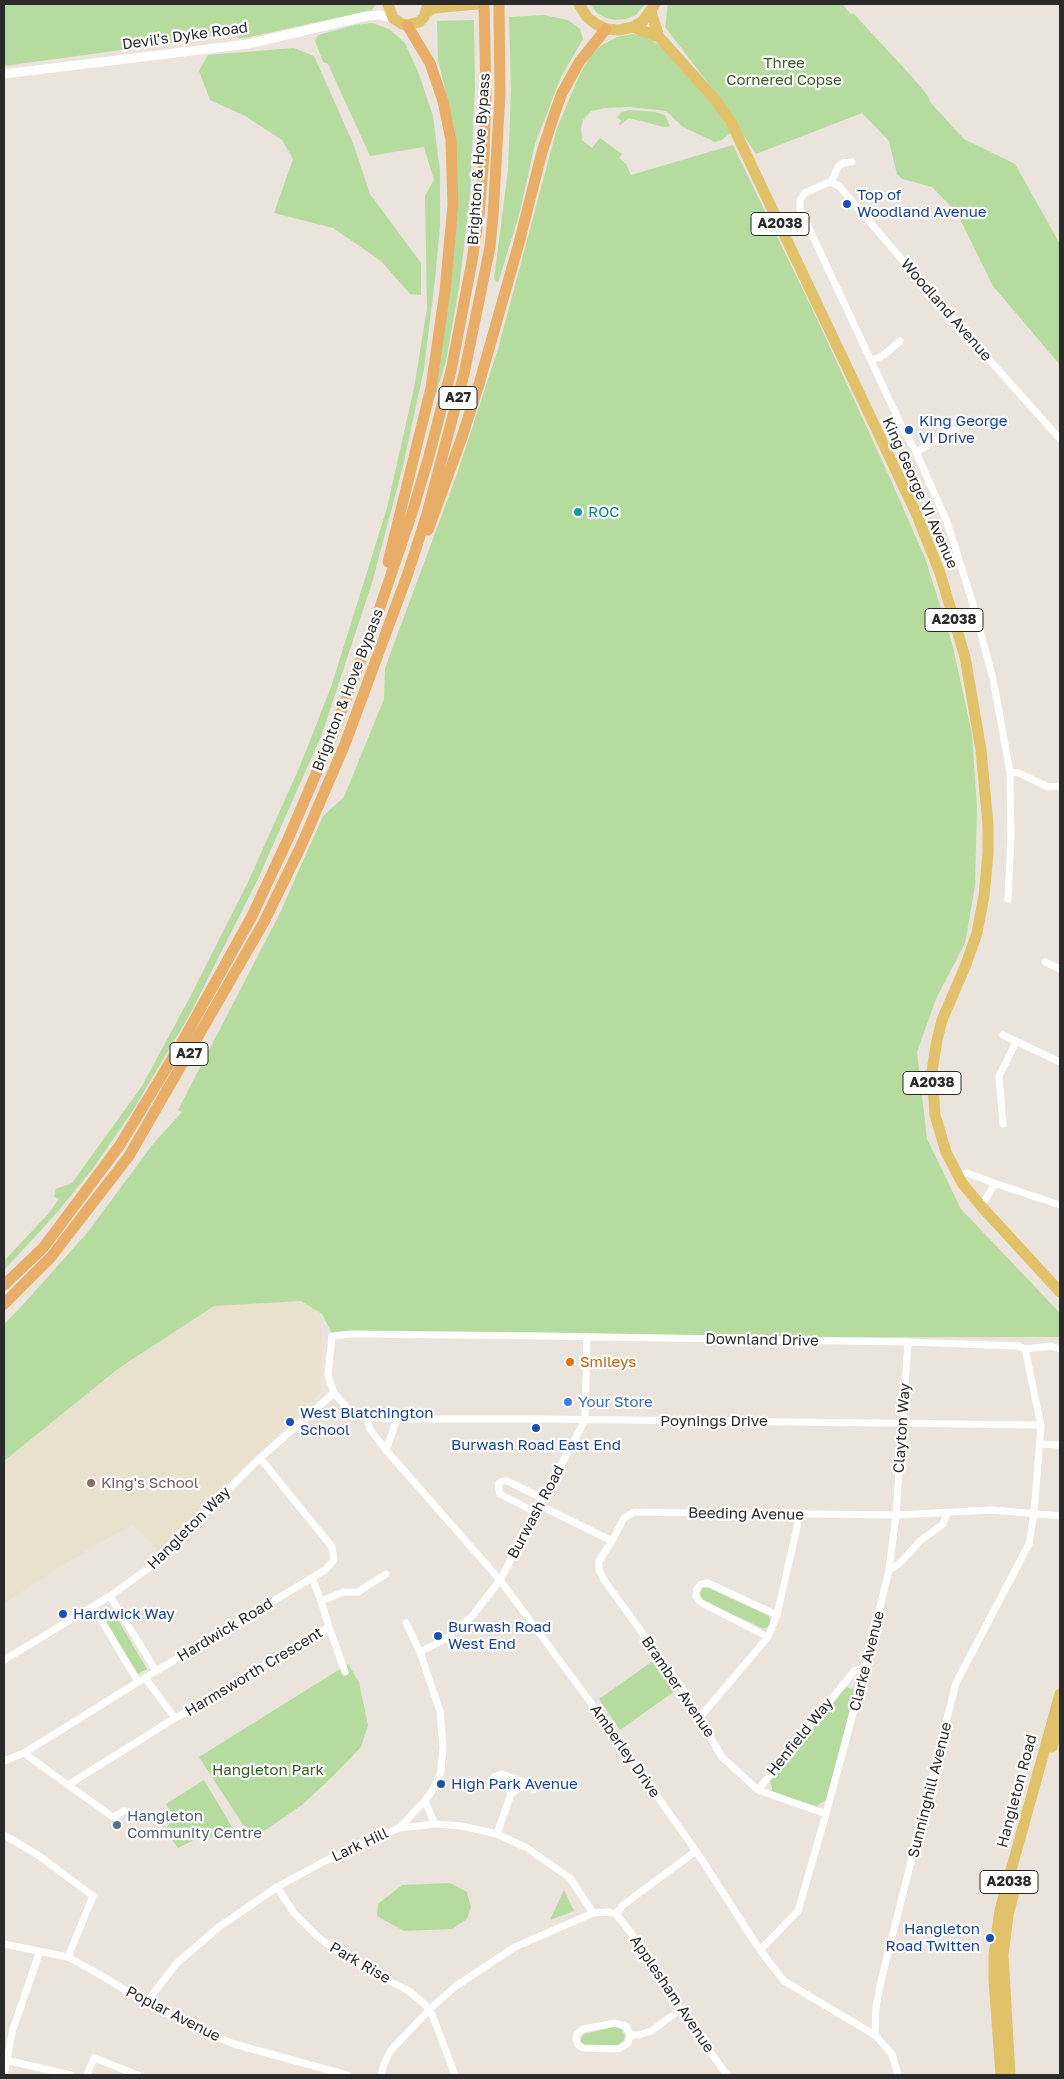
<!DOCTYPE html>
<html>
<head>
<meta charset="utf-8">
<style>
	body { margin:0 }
	#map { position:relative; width:1064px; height:2079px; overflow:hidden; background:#eae4dd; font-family:"Golos Text",sans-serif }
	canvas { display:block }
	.frame { position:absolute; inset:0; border:5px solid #2a2a2a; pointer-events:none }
</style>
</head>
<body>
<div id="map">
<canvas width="1064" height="2079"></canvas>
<div class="frame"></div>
</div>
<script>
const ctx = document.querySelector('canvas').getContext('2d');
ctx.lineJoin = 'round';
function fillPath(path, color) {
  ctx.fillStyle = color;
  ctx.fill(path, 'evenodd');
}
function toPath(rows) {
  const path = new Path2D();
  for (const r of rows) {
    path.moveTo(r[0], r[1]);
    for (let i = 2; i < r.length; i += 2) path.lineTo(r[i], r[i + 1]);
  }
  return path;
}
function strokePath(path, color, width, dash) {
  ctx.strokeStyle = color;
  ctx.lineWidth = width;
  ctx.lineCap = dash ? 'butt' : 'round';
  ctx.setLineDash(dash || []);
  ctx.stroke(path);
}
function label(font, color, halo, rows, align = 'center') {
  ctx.font = font + ' "Golos Text",sans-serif';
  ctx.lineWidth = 4.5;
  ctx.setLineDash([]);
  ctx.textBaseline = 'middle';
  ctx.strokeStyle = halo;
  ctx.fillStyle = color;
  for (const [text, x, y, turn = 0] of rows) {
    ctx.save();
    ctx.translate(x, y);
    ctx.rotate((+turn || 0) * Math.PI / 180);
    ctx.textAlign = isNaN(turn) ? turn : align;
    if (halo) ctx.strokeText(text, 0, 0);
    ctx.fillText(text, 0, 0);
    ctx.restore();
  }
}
const education = toPath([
	[301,1301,322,1314,320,1393,158,1551,133,1524,69,1561,4,1603,4,1461,119,1368,214,1306]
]);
const green = toPath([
	[4,4,376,4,372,10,245,38,237,38,238,30,203,38,136,48,4,66],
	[590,4,645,4,636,15,626,19,616,20,606,18,597,13],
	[668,4,842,4,851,14,853,13,914,79,927,95,931,103,964,139,1015,164,1060,244,1060,365,993,286,957,213,932,187,902,179,897,174,889,141,862,113,756,154,712,88,665,27],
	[544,15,568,20,580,29,583,39,561,77,535,144,519,215,498,283,494,279,508,170,511,90,509,17],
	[474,20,475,87,470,196,459,287,446,361,435,397,432,396,458,212,455,131,438,60,437,21],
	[372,23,389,29,405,43,419,74,433,116,440,171,440,226,435,279,424,369,403,466,372,583,322,734,258,879,189,1016,132,1112,91,1171,55,1215,4,1270,4,1261,48,1214,59,1199,54,1197,56,1189,72,1183,142,1086,190,997,248,882,300,766,331,687,387,508,414,388,427,308,425,196,434,180,424,147,370,156,328,64,323,62,315,41,318,35,355,25],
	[632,34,645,35,663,48,713,103,731,132,722,140,715,142,683,127,666,111,631,107,605,108,591,111,583,120,581,129,582,140,592,148,600,138,622,154,619,158,626,164,631,175,733,145,817,319,890,478,925,558,952,643,972,734,977,808,975,886,965,943,936,999,917,1052,927,1139,961,1209,1060,1313,1060,1337,334,1338,322,1314,301,1301,214,1306,119,1368,4,1461,4,1324,20,1308,87,1233,153,1144,182,1112,178,1110,279,915,323,816,344,797,384,699,385,668,457,474,498,349,557,128,579,76,591,55,600,46,617,37],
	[294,48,314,56,353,143,370,194,421,263,421,295,410,294,381,261,333,228,274,213,293,159,282,140,245,116,210,100,199,71,208,55],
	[629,110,655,112,665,115,670,126,664,127,629,118,619,126,621,120,617,117,622,112],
	[702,1587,709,1588,769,1616,771,1624,764,1629,702,1600,699,1596],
	[111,1608,147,1669,138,1674,101,1614],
	[653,1661,675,1691,620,1730,599,1699],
	[348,1664,359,1682,368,1725,361,1747,332,1777,302,1805,267,1829,251,1837,199,1757],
	[846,1687,855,1690,826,1800,816,1806,773,1792,770,1780],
	[204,1780,232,1827,217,1836,194,1840,178,1848,165,1831,172,1817,166,1804],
	[450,1883,467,1892,471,1907,467,1919,452,1929,404,1931,377,1916,378,1904,402,1885],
	[564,1890,574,1911,550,1920],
	[614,2027,621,2029,625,2035,624,2041,618,2045,585,2045,580,2041,584,2034]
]);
const minor = toPath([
	[831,182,838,167,843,163,852,162],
	[871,361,884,355,900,341],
	[1060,439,952,318,839,186,831,182,827,183,805,193,800,200,800,209,903,429,916,452,947,522,973,604,993,679,1010,772,1019,773,1048,787,1060,786],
	[916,452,969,421],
	[1008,899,1011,836,1010,772],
	[1045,962,1060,969],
	[1003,1035,1060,1062],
	[1003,1124,999,1076,1016,1042],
	[957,1175,967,1173,997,1184],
	[981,1206,993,1187,997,1184,1060,1205],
	[1025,1349,1051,1346,1060,1349],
	[366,1417,370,1429,386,1450,500,1580,591,1703,696,1851,760,1950,784,1981,875,2035,892,2054,898,2075],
	[1041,1444,1060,1445],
	[386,1450,397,1419],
	[539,1505,612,1541],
	[535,1512,500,1494,498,1484,503,1481,507,1481,542,1498],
	[889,1570,899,1564,920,1541,943,1524,947,1514],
	[110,1596,156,1671],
	[321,1601,343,1592,358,1592,386,1574],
	[93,1606,138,1682],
	[329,1627,345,1672],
	[768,1637,700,1602,696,1596,697,1589,701,1584,708,1583,777,1615],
	[420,1652,447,1638,473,1615,500,1580,585,1420,587,1337],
	[4,1660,110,1596,164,1557,204,1514,260,1458,334,1393],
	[179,1716,329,1627,321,1601,312,1578],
	[700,1717,768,1637,777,1615,800,1514],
	[24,1753,68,1785,175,1718,145,1678],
	[4,1761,24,1753,138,1682,325,1570,334,1560,332,1547,260,1458],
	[502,1774,526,1783,533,1790],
	[494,1777,502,1774,511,1794,497,1834],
	[68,1785,113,1817,124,1811],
	[758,1790,855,1670,865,1669],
	[511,1794,526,1783],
	[425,1801,435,1824],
	[826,1814,758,1790,722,1757,682,1688,604,1580,599,1570,599,1561,612,1541,624,1518,634,1512,896,1515,992,1510,1060,1516],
	[399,1828,425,1801,434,1788,441,1771,443,1747,440,1711,420,1652,406,1623],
	[4,1835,38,1855,93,1896,68,1957],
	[277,1887,294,1913,318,1937,349,1960,409,1991,430,2009,455,2075],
	[616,1914,631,1933,680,2010,727,2075],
	[616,1914,623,1905,696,1851],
	[4,1944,68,1957,104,1977,146,2003,197,2029,234,2044,347,2075],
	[760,1950,798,1911,826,1814,865,1669,889,1570,896,1515,908,1342],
	[146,2003,177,1963,219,1927,277,1887,325,1861,399,1828,435,1824,462,1826,497,1834,527,1848,570,1878,593,1913],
	[630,2035,626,2026,615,2023,583,2029,577,2034,576,2039,578,2045,583,2048,619,2049,628,2043,630,2035,639,2035,651,2031,680,2010],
	[875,2035,876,2007,881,1981,956,1683,1029,1544,1034,1513,1041,1425,1025,1349,1018,1346,908,1342,545,1336,351,1334,332,1336,328,1375,334,1393,351,1412,366,1417,397,1419,543,1419,1041,1425],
	[5,2060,71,2075],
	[4,2075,13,2029,40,1951],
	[87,2075,94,2058,138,2075],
	[381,2075,384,2064,391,2050,430,2009,456,1986,515,1947,593,1913,607,1912,616,1914]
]);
const tertiary = toPath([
	[4,74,248,44,367,16,380,15,393,18]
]);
const primary = toPath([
	[388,4,393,18,402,24,407,25,419,22,424,17,428,4],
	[579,4,587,17,596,24,606,29,619,30,633,27,643,21,655,4],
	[427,12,434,8,477,4],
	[651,12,659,37,712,96,730,120,916,513,940,573,965,657,981,750,988,825,988,853,984,896,977,933,965,967,942,1020,937,1040,932,1071,935,1115,946,1152,962,1183,981,1206,1060,1292],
	[633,27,659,37],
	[1052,1747,1060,1719],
	[1001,2075,994,1980,994,1955,1000,1910,1060,1694],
	[1010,2075,1003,1955,1008,1915,1018,1876]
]);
const trunk = toPath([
	[428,530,462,437,479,384,519,243,542,152,555,112,562,93,580,61,606,29],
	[388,562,431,388,445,291,453,205,451,140,443,101,430,63,407,25],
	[4,1285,43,1248,120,1145,181,1044,252,916,288,839,331,739,374,625,413,510,429,456,451,371,472,261,479,215,484,155,486,93,484,4],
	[4,1304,51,1257,129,1156,264,922,301,846,345,744,408,573,427,514,464,374,490,247,493,216,500,94,499,4]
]);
const markers = [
	[847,204,5,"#1a4fb4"],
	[909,430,5,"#1a4fb4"],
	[578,512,5,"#0f9aa8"],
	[570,1362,5,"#e8710a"],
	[568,1402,5,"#3f7fe0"],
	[290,1422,5,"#1a4fb4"],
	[536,1428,5,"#1a4fb4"],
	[91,1483,5,"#8d6e63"],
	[63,1614,5,"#1a4fb4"],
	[438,1636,5,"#1a4fb4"],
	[441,1784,5,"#1a4fb4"],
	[117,1825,5,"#5c6f8a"],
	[990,1938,5,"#1a4fb4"]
];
const shields = [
	[780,224,58],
	[458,398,38],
	[954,620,58],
	[189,1054,38],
	[932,1083,58],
	[1009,1882,58]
];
const shieldNames = [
	["A2038",780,224],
	["A27",458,398],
	["A2038",954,620],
	["A27",189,1054],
	["A2038",932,1083],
	["A2038",1009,1882]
];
const streetNames = [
	["Devil's Dyke Road",185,36,-8],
	["Brighton & Hove Bypass",479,159,-86],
	["Woodland Avenue",946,310,49],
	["King George VI Avenue",920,493,66],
	["Brighton & Hove Bypass",348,690,-69],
	["Downland Drive",762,1340,1],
	["Poynings Drive",714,1421],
	["Clayton Way",902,1428,-86],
	["Burwash Road",536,1512,-62],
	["Beeding Avenue",746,1514,1],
	["Hangleton Way",189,1528,-45],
	["Hardwick Road",225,1630,-31],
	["Clarke Avenue",867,1661,-76],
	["Harmsworth Crescent",254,1672,-31],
	["Bramber Avenue",678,1687,56],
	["Henfield Way",800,1737,-51],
	["Amberley Drive",625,1751,55],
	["Sunninghill Avenue",930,1790,-76],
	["Hangleton Road",1017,1791,-75],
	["Lark Hill",360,1845,-25],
	["Park Rise",360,1963,30],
	["Applesham Avenue",672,1994,56],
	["Poplar Avenue",173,2014,27]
];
const parkNames = [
	["Three",784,63],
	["Cornered Copse",784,80],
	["Hangleton Park",268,1770]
];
const transitNames = [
	["Top of",857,195],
	["Woodland Avenue",857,212],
	["King George",919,421],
	["VI Drive",919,438],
	["West Blatchington",300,1413],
	["School",300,1430],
	["Burwash Road East End",536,1445,"center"],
	["Hardwick Way",73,1614],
	["Burwash Road",448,1627],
	["West End",448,1644],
	["High Park Avenue",451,1784],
	["Hangleton",980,1929,"right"],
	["Road Twitten",980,1946,"right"]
];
const cultureNames = [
	["ROC",588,512]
];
const foodNames = [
	["Smileys",580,1362]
];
const shopNames = [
	["Your Store",578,1402]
];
const educationNames = [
	["King's School",101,1483]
];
const serviceNames = [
	["Hangleton",127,1816],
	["Community Centre",127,1833]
];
fillPath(education, '#eae0ce');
fillPath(green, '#b6db9f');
strokePath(minor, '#fff', 7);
strokePath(tertiary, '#fff', 9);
strokePath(primary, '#e2c16b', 11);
strokePath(trunk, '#e8ae68', 11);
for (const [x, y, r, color] of markers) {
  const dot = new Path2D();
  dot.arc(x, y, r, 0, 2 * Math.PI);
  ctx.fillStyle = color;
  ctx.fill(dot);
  strokePath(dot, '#fff', 2);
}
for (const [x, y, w] of shields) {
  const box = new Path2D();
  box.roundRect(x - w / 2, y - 11.5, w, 23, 4);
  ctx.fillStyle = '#fff';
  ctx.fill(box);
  strokePath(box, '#2a2a2a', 1);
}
label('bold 14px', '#2a2a2a', null, shieldNames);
label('15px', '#2a2a2a', '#fff', streetNames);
label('15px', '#305f21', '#fff', parkNames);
label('15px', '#164399', '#fff', transitNames, 'left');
label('15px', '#0d838f', '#fff', cultureNames, 'left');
label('15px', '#c56008', '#fff', foodNames, 'left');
label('15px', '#366cbe', '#fff', shopNames, 'left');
label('15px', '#785e54', '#fff', educationNames, 'left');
label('15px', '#4e5e75', '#fff', serviceNames, 'left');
</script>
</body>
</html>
